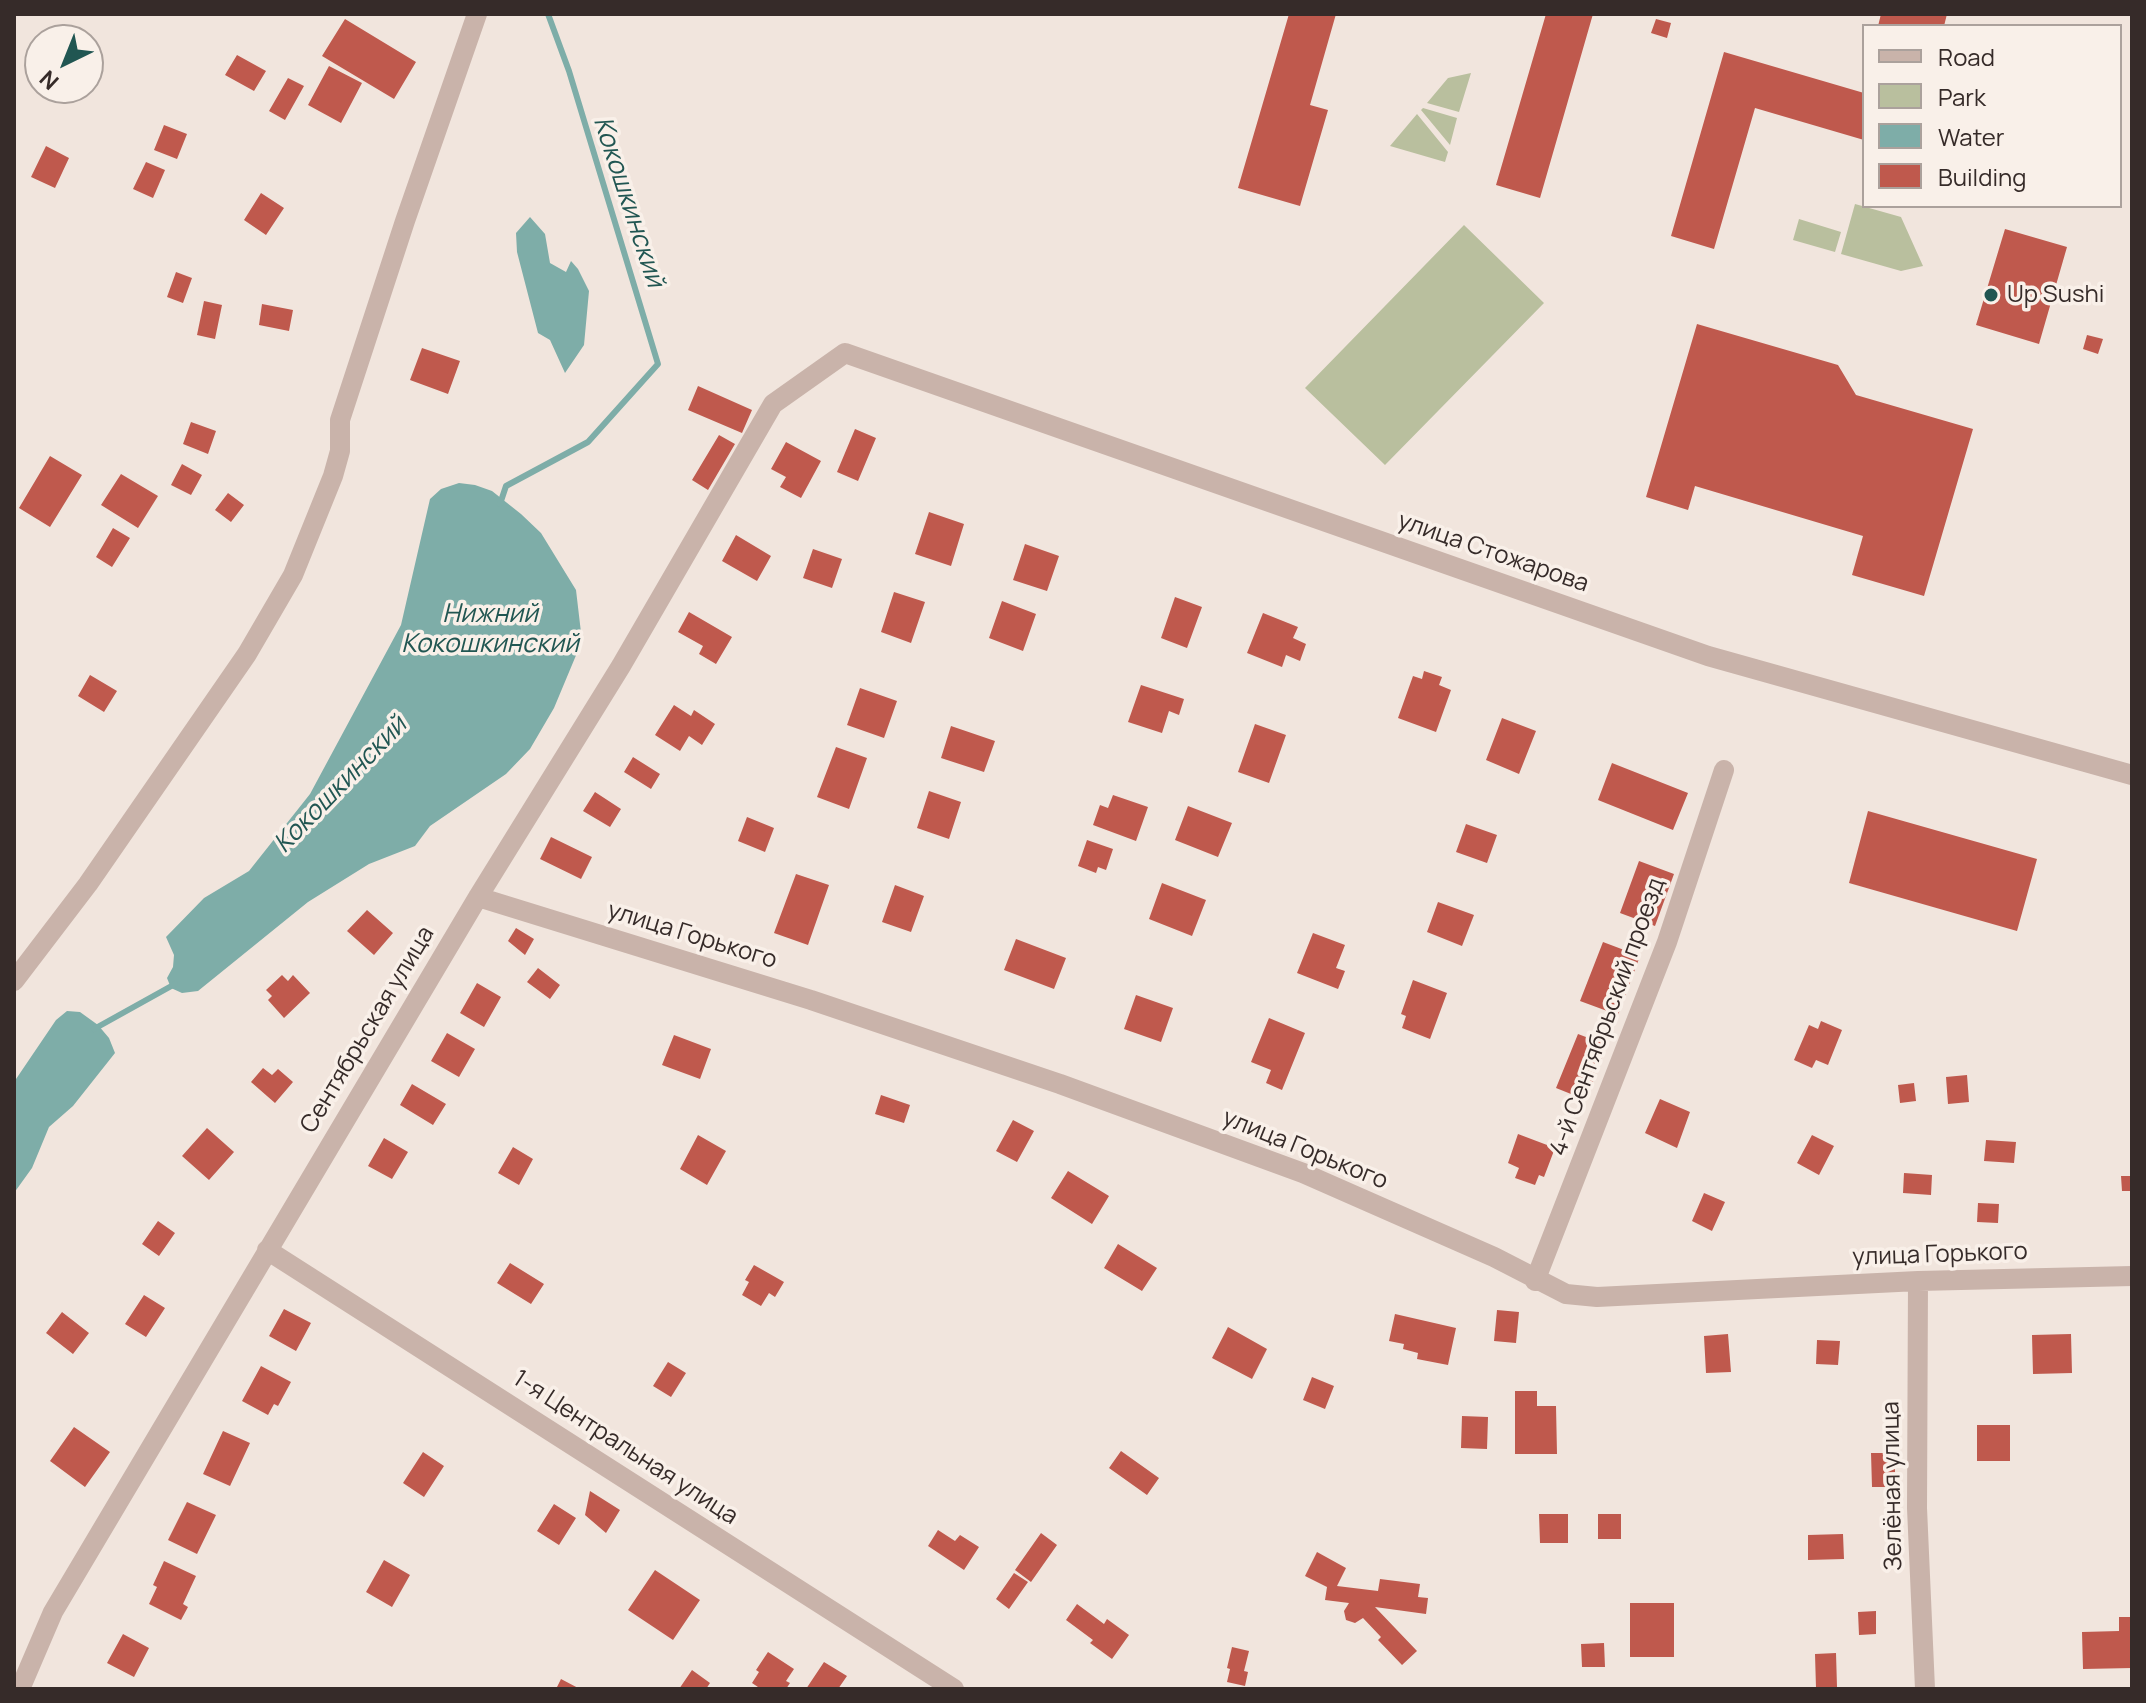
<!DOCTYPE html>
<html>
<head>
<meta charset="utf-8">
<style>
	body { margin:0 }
	#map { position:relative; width:2146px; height:1703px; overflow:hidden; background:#f1e5dd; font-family:Manrope,sans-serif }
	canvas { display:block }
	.frame { position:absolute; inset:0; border:16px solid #362b29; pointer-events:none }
	.legend { position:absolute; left:1862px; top:24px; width:260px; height:184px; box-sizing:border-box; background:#f9f0e9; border:2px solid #aba19c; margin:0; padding:10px 14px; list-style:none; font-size:24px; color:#362b29 }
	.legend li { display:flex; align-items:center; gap:16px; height:40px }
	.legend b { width:40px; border:2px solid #aba19c }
	.north { position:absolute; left:24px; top:24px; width:80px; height:80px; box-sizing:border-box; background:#f9f0e9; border:2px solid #aba19c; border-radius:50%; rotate:223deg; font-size:22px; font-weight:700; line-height:32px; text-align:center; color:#362b29 }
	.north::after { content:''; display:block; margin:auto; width:28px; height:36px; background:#215652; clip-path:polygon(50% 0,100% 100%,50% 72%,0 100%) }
</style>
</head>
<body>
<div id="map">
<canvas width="2146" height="1703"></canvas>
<div class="frame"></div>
<ul class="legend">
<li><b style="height:10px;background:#c9b3aa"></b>Road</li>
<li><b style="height:22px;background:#b9bf9e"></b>Park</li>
<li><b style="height:22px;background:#7eada8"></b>Water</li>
<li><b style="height:22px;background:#bf594d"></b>Building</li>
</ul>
<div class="north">N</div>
</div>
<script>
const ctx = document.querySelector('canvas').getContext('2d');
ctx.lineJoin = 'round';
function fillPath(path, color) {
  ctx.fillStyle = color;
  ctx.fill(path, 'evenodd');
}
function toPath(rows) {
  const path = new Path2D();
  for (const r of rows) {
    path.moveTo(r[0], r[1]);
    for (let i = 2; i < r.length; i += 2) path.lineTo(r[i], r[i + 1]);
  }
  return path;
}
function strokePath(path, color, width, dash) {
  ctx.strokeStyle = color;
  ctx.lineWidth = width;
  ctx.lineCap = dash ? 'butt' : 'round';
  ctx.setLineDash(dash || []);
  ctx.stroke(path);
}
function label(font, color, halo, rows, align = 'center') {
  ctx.font = font + ' Manrope,sans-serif';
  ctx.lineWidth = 7;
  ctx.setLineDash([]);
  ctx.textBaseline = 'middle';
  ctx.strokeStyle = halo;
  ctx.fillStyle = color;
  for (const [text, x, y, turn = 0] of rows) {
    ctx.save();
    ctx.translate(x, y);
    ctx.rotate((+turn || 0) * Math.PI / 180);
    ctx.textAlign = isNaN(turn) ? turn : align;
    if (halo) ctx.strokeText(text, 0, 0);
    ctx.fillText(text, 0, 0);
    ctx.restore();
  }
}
const green = toPath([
	[1471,73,1459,112,1427,103,1448,78],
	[1423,108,1457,118,1450,145,1421,110],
	[1417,114,1448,152,1445,162,1390,146],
	[1855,204,1901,217,1923,266,1901,271,1841,254],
	[1799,219,1841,232,1835,252,1793,240],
	[1464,225,1544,303,1385,465,1305,388]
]);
const water = toPath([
	[530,217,545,234,550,263,566,272,571,261,578,269,589,291,584,345,565,373,550,340,538,333,517,252,516,233],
	[459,483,475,485,492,491,521,514,541,533,576,590,582,641,554,708,530,749,506,774,430,826,415,846,369,864,308,902,198,991,182,993,171,988,167,978,173,967,174,955,166,937,204,898,249,871,310,794,401,625,430,499,441,489],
	[67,1011,80,1012,98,1025,109,1038,115,1053,73,1106,49,1127,32,1168,14,1193,14,1082,56,1020]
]);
const stream = toPath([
	[500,504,506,486,588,442,658,364,569,71,548,14],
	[94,1029,175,984]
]);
const building = toPath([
	[1289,14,1336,14,1310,105,1328,110,1300,206,1238,188],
	[1546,14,1593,14,1540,198,1496,185],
	[1881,14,1947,14,1944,26,1878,26],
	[345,19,416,62,394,99,322,56],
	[1656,19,1671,23,1667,38,1651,33],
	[1724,52,1864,93,1864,140,1755,108,1714,249,1671,236],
	[237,55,266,71,254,91,225,75],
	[329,66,362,83,341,123,308,105],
	[288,78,304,86,285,120,269,111],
	[164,125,187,134,177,159,154,150],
	[46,146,69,158,55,188,31,177],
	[146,162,165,170,153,198,133,189],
	[261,193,284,208,266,235,244,220],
	[2005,229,2067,247,2039,344,1976,325],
	[176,272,192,278,183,303,167,297],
	[204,301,222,305,215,339,197,335],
	[262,304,293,310,289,331,259,325],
	[1697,324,1838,365,1856,395,1973,429,1924,596,1852,575,1863,536,1695,486,1688,510,1646,497],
	[2087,335,2103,339,2098,354,2083,349],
	[422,348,460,361,448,394,410,380],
	[698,386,752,410,742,433,688,410],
	[191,422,216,431,208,454,183,444],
	[855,429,876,438,858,481,837,472],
	[719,435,735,444,708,490,692,480],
	[786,442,821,461,801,498,780,487,786,477,771,469],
	[50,456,82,475,50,527,19,508],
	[182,464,202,475,191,495,171,485],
	[121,474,158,496,138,528,101,505],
	[228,493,244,505,231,522,215,510],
	[929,512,964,524,951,566,915,554],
	[113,528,130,538,112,567,96,557],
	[736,535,771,556,757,581,722,561],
	[1025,544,1059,556,1047,591,1013,580],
	[813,549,842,559,832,588,803,578],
	[894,592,925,602,911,643,881,632],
	[1175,597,1202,607,1187,648,1161,638],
	[1002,601,1036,614,1023,651,989,638],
	[689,612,732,637,716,664,699,654,703,646,678,632],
	[1263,613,1298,627,1293,638,1306,644,1300,661,1286,655,1282,667,1247,653],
	[1424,671,1442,677,1439,685,1451,690,1436,732,1398,718,1413,676,1422,679],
	[90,675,117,691,104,712,78,696],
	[1141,685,1184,699,1179,715,1169,711,1162,733,1128,722],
	[860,688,897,701,884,738,847,725],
	[674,705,691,716,694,710,715,724,702,745,689,736,680,751,655,735],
	[1502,718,1536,731,1519,774,1486,760],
	[1255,724,1286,735,1269,783,1238,772],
	[951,726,995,741,984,772,941,758],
	[836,747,867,758,849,809,817,797],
	[633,757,660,774,651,789,624,772],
	[1612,763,1688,793,1673,830,1598,800],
	[929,791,961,802,949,839,917,828],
	[595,792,621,809,610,827,583,811],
	[1113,795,1148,807,1136,841,1093,825,1100,805,1108,808],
	[1188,806,1232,823,1218,857,1175,840],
	[1868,811,2037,859,2017,931,1849,883],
	[747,817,774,828,765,852,738,841],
	[1466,824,1497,835,1487,863,1456,852],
	[551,837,592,857,581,879,540,859],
	[1087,840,1113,849,1106,870,1098,867,1096,873,1078,866],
	[1639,861,1674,874,1655,926,1620,913],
	[796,874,829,885,808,945,774,933],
	[1162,883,1206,900,1192,936,1149,919],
	[895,885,924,896,911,932,882,922],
	[1438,902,1474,915,1462,946,1427,932],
	[367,910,393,933,374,955,347,931],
	[516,928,534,939,525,955,508,941],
	[1313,933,1345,945,1336,968,1345,971,1338,989,1297,973],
	[1016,939,1066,958,1054,989,1004,970],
	[1603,942,1640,956,1618,1015,1580,1001],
	[538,968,560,985,550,999,527,982],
	[282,975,288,981,293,975,310,993,284,1018,268,1000,272,996,266,990],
	[1413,980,1447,993,1430,1039,1402,1028,1406,1016,1401,1014],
	[477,983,501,997,484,1027,460,1013],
	[1136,995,1173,1008,1161,1042,1124,1029],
	[1269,1018,1305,1033,1282,1090,1266,1083,1271,1070,1251,1062],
	[1821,1021,1842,1030,1828,1065,1816,1060,1812,1068,1794,1060,1809,1025,1818,1029],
	[447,1033,475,1049,459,1077,431,1061],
	[1578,1034,1607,1045,1586,1100,1556,1088],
	[674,1035,711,1049,700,1079,662,1065],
	[263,1068,272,1075,278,1069,293,1082,275,1103,251,1082],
	[1967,1075,1969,1102,1948,1104,1946,1077],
	[1914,1083,1916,1101,1900,1103,1898,1085],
	[412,1084,446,1104,433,1125,400,1105],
	[881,1095,910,1105,904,1123,875,1114],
	[1660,1099,1690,1112,1677,1148,1645,1133],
	[1013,1120,1034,1131,1017,1162,996,1151],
	[207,1128,234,1152,209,1180,182,1156],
	[1518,1134,1555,1148,1544,1177,1539,1175,1535,1185,1515,1178,1519,1168,1508,1163],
	[698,1135,726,1151,707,1185,680,1169],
	[1812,1135,1834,1146,1819,1175,1797,1163],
	[384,1138,408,1152,392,1179,368,1166],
	[1986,1140,2016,1142,2014,1163,1984,1161],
	[513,1147,533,1159,519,1185,498,1173],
	[1068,1171,1109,1196,1092,1224,1051,1198],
	[1904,1173,1932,1175,1931,1195,1903,1193],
	[2121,1176,2132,1176,2132,1191,2122,1191],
	[1704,1193,1725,1202,1712,1231,1692,1221],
	[1978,1203,1999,1204,1998,1223,1977,1222],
	[158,1221,175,1233,159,1256,142,1244],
	[1118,1244,1157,1268,1142,1291,1104,1268],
	[510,1263,544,1284,531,1304,497,1283],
	[754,1265,784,1282,775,1297,769,1293,761,1306,742,1295,749,1282,745,1280],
	[144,1295,165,1308,146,1337,125,1324],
	[284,1309,311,1323,296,1351,269,1336],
	[1497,1310,1519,1312,1516,1343,1494,1341],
	[62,1312,89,1333,73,1354,46,1333],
	[1395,1314,1456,1328,1448,1365,1417,1359,1418,1353,1403,1349,1404,1344,1389,1341],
	[1228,1327,1267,1349,1252,1379,1212,1358],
	[1728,1334,1731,1372,1706,1373,1704,1336],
	[2071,1334,2072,1373,2033,1374,2032,1335],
	[1817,1340,1840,1341,1838,1365,1816,1364],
	[668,1362,686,1373,671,1397,653,1386],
	[261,1366,291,1382,278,1406,274,1404,268,1415,242,1401],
	[1312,1377,1334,1386,1325,1409,1303,1400],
	[1515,1391,1537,1391,1537,1406,1556,1406,1557,1454,1515,1454],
	[1462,1416,1488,1417,1487,1449,1461,1448],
	[1977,1425,2010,1425,2010,1461,1977,1461],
	[74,1427,110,1452,85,1487,50,1461],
	[223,1431,250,1443,230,1486,203,1474],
	[1121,1451,1159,1478,1147,1495,1109,1468],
	[423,1452,444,1466,424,1497,403,1483],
	[1871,1453,1895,1453,1895,1487,1872,1487],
	[590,1491,620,1510,606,1533,585,1515],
	[187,1502,216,1515,197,1554,168,1540],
	[554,1504,576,1518,559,1545,537,1531],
	[1539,1514,1568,1514,1568,1543,1540,1543],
	[1598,1514,1621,1514,1621,1539,1598,1539],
	[938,1530,955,1541,960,1535,979,1547,964,1570,928,1546],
	[1041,1533,1057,1545,1031,1582,1015,1570],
	[1843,1534,1844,1559,1808,1560,1808,1535],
	[1317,1552,1346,1568,1337,1586,1378,1591,1380,1579,1420,1584,1418,1597,1428,1598,1426,1614,1375,1607,1417,1651,1402,1665,1378,1640,1381,1637,1363,1618,1355,1623,1346,1620,1344,1611,1349,1603,1325,1600,1327,1587,1305,1576],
	[384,1560,410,1575,392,1607,366,1592],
	[164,1561,196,1576,183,1604,188,1607,181,1620,149,1604,157,1587,153,1585],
	[655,1570,700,1600,673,1640,628,1610],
	[1014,1573,1028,1582,1009,1609,996,1599],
	[1630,1603,1674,1603,1674,1657,1630,1657],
	[1077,1604,1104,1624,1107,1619,1129,1635,1112,1659,1090,1643,1093,1640,1066,1620],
	[1876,1611,1876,1634,1859,1635,1858,1612],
	[2119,1617,2132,1617,2132,1668,2083,1669,2082,1632,2119,1631],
	[123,1634,149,1648,134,1677,107,1663],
	[1604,1643,1605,1667,1582,1667,1581,1644],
	[1232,1647,1249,1651,1244,1671,1248,1672,1245,1686,1227,1682,1230,1669,1227,1668],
	[768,1652,794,1669,786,1681,790,1683,786,1689,761,1689,752,1683,759,1672,756,1670],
	[1836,1653,1837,1687,1816,1688,1815,1654],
	[824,1662,847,1676,838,1689,806,1689],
	[692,1670,710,1683,706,1689,679,1689],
	[561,1679,580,1689,556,1689]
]);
const minor = toPath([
	[478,897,811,1000,1060,1084,1303,1173,1494,1257,1566,1294,1597,1297,1918,1281,2132,1276],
	[14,981,88,884,247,654,293,575,333,476,340,451,340,420,405,221,477,14],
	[267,1250,954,1689],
	[1535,1281,1667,942,1724,770],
	[1918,1281,1917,1508,1925,1689],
	[20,1689,53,1612,478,897,621,666,773,404,845,353,1708,656,2132,775]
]);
const markers = [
	[1991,295,8,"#215652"]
];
const poiNames = [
	["Up Sushi",2007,295]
];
const streetNames = [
	["улица Стожарова",1493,553,19],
	["улица Горького",692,936,17],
	["4-й Сентябрьский проезд",1608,1017,-70],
	["Сентябрьская улица",368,1030,-59],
	["улица Горького",1305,1150,22],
	["улица Горького",1940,1255,-2],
	["1-я Центральная улица",625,1448,33],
	["Зелёная улица",1893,1486,-91]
];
const waterNames = [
	["Кокошкинский",628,202,72],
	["Нижний",490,615],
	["Кокошкинский",490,645],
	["Кокошкинский",341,785,-46]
];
fillPath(green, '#b9bf9e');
fillPath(water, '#7eada8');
strokePath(stream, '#7eada8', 6);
fillPath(building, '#bf594d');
strokePath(minor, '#c9b3aa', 20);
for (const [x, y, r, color] of markers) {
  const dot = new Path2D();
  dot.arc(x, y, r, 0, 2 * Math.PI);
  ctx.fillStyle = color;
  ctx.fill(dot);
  strokePath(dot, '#f9f0e9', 3);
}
label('24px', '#362b29', '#f9f0e9', poiNames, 'left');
label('24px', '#362b29', '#f9f0e9', streetNames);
label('italic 26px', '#215652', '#f9f0e9', waterNames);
</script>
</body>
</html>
